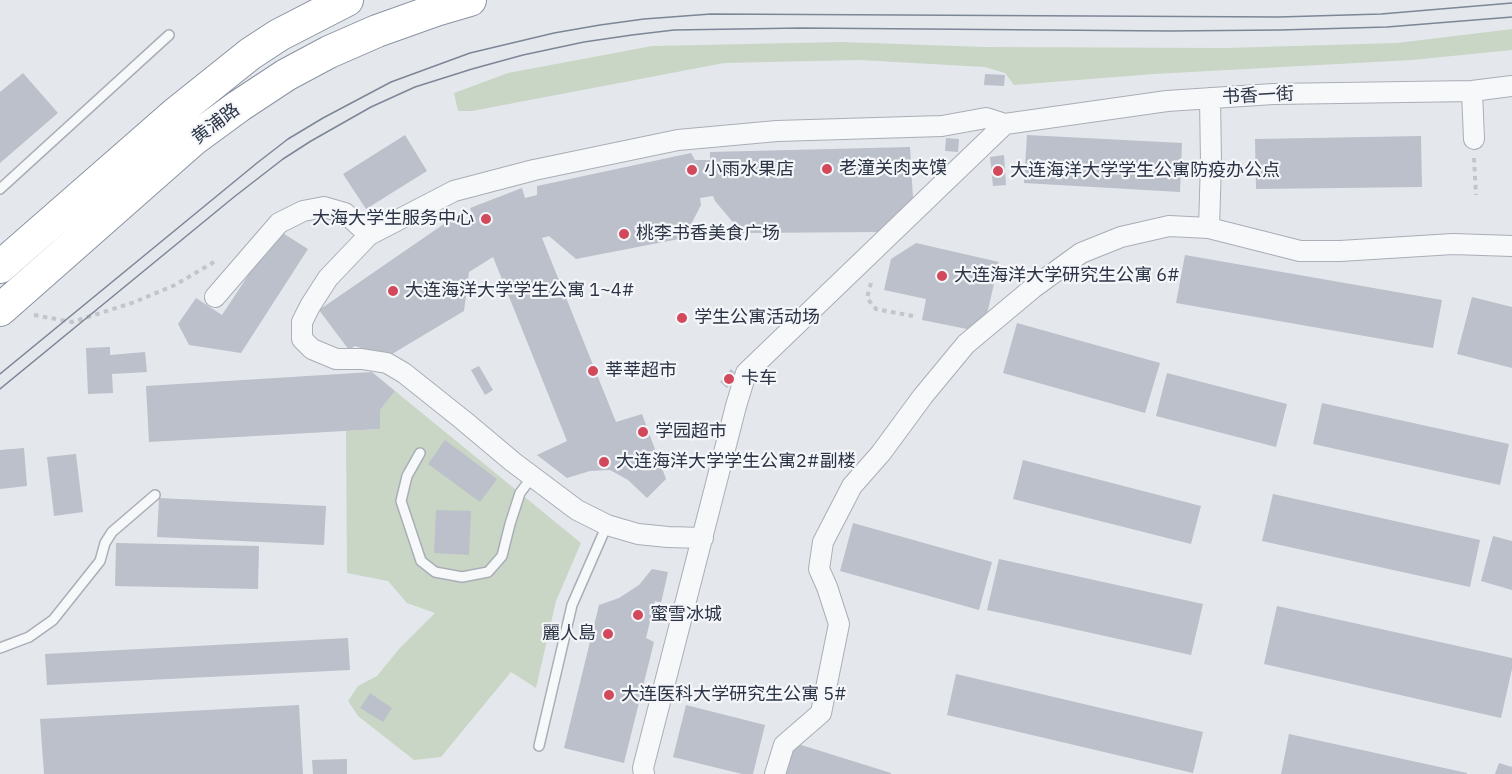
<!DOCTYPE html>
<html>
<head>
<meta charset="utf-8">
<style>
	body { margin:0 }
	canvas { display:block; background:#e4e7ec }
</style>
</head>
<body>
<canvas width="1512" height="774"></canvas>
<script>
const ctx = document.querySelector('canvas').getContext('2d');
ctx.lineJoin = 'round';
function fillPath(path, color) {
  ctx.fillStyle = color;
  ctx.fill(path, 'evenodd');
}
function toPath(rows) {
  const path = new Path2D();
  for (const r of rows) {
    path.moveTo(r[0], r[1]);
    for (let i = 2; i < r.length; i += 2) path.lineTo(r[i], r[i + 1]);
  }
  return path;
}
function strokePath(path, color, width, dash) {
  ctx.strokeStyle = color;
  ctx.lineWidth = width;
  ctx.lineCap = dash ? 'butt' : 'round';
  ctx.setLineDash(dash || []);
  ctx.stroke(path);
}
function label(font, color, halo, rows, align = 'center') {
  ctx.font = font + ' "IBM Plex Sans","Noto Sans SC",sans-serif';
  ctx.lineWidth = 4.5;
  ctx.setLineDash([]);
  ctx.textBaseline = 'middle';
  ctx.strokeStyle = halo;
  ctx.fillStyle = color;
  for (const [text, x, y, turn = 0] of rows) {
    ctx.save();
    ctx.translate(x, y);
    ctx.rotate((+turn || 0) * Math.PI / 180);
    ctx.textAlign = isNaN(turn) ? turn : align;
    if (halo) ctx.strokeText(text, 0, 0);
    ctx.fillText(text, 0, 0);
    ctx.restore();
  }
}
const green = toPath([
	[1512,29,1512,50,1412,60,1154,74,1014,85,1005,73,985,67,859,60,724,63,472,111,458,111,454,93,508,73,652,46,842,42,985,47,1225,48,1397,43],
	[395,391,581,543,556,601,536,688,511,672,441,757,414,760,358,716,348,701,358,686,377,676,399,649,435,613,407,603,388,581,347,573,346,431,380,429,380,410]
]);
const building = toPath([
	[23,73,58,113,0,163,0,92],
	[985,74,1005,75,1004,86,984,85],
	[405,135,427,171,366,209,343,174],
	[1027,135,1182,143,1180,192,1024,183],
	[1421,136,1422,187,1256,189,1255,139],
	[946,138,959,139,958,152,945,151],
	[910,147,913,198,881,232,742,233,715,201,713,196,700,198,701,205,684,238,576,259,549,236,542,238,616,422,642,414,666,479,647,498,628,480,610,470,590,471,567,478,537,455,567,441,493,257,469,272,464,311,387,357,355,346,349,350,319,310,454,217,460,223,474,218,470,208,522,188,525,198,537,195,537,186,691,153,695,160,710,160,710,152],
	[1004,155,1006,185,993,186,990,157],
	[278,230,308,249,241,353,189,345,178,324,196,298,222,315],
	[916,243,999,262,987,314,967,329,922,320,926,299,884,290,891,259],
	[1185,255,1442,300,1433,348,1176,303],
	[1472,297,1512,307,1512,368,1457,354],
	[1017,323,1160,363,1145,413,1003,373],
	[110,347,110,355,145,352,147,372,112,374,113,393,88,394,86,348],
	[479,366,493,390,485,395,471,370],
	[731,369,738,376,727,388,720,382],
	[372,372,395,391,380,410,380,429,149,442,146,386],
	[1167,373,1287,404,1276,447,1156,416],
	[1322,403,1509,444,1500,485,1313,444],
	[445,440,497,479,480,502,428,464],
	[24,448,27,486,0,489,0,450],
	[76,454,83,512,54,516,47,457],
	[1023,460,1201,506,1191,544,1013,499],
	[1273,494,1480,540,1470,587,1262,541],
	[159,498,326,506,324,545,157,537],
	[436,510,471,511,469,555,434,553],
	[853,523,992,562,979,610,840,571],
	[1493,536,1512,541,1512,590,1481,581],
	[116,543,259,546,258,589,115,586],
	[999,559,1203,604,1191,655,987,610],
	[652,569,668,572,661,603,655,601,646,638,654,642,624,763,564,748,599,605,619,598,639,585],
	[1277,606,1512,658,1512,669,1501,718,1264,664],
	[348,638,350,670,47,685,45,654],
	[956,674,1203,732,1193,773,947,715],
	[370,693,392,708,383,722,360,708],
	[299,705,303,774,44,774,40,719],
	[686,705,765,725,753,774,742,774,673,757],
	[1289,734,1467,773,1467,774,1281,774],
	[795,743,891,773,891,774,786,774],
	[347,759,347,774,313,774,312,760],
	[1499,763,1512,767,1512,774,1495,774]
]);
const path = toPath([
	[1474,158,1476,195],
	[871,283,867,298,876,309,913,316],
	[34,315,72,322,132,303,175,285,214,262]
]);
const service = toPath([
	[0,189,169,35],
	[420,453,407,476,401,501,421,561,435,572,462,577,488,572,502,556,510,524,520,493,532,477],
	[0,648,29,637,53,620,100,561,105,543,112,532,155,495],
	[539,746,572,605,607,525]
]);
const minor = toPath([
	[1472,91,1474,139],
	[1209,228,1211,162,1210,98],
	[215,297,279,223,303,211,324,207,345,213,369,235],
	[703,538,668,537,638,534,607,525,577,510,513,462,463,420,404,373,387,363,362,359,336,359,312,349,302,339,302,322,310,306,328,278,369,235,454,191,534,170,678,140,777,131,942,126,986,118,1005,124,1167,101,1273,94,1472,91,1512,86],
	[644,774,643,768,736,406,746,373,1005,124],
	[775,774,784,745,821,713,839,624,827,587,819,569,823,542,852,486,881,453,923,396,966,344,1033,288,1081,253,1121,237,1169,226,1209,228,1300,251,1340,251,1453,244,1512,246]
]);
const trunk = toPath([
	[0,267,175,114,250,54,279,35,347,0],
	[0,310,194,139,239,106,286,75,329,52,377,31,436,10,470,0]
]);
const tram = toPath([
	[0,374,257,163,288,139,323,118,391,82,470,53,554,33,600,25,644,19,711,14,1279,17,1381,14,1512,3],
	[0,389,234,197,283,159,311,141,371,107,415,87,472,69,523,55,584,42,632,35,674,30,801,28,1170,31,1280,30,1387,27,1512,17]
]);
const markers = [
	[827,169,6,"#d1495b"],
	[692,170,6,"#d1495b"],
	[998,171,6,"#d1495b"],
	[486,219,6,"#d1495b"],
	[624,234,6,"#d1495b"],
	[942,276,6,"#d1495b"],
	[393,291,6,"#d1495b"],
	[682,318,6,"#d1495b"],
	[593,371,6,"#d1495b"],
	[729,379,6,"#d1495b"],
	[643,432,6,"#d1495b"],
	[604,462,6,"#d1495b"],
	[638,615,6,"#d1495b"],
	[608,634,6,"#d1495b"],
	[609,695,6,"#d1495b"]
];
const streetNames = [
	["书香一街",1258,96,-3],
	["黄浦路",216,124,-37]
];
const poiNames = [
	["老潼关肉夹馍",839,169],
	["小雨水果店",704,170],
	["大连海洋大学学生公寓防疫办公点",1010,171],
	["大海大学生服务中心",474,219,"right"],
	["桃李书香美食广场",636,234],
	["大连海洋大学研究生公寓 6#",954,276],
	["大连海洋大学学生公寓 1~4#",405,291],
	["学生公寓活动场",694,318],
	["莘莘超市",605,371],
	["卡车",741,379],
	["学园超市",655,432],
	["大连海洋大学学生公寓2#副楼",616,462],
	["蜜雪冰城",650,615],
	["麗人島",596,634,"right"],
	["大连医科大学研究生公寓 5#",621,695]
];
fillPath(green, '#c9d6c5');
fillPath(building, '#bbc0ca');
strokePath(service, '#a9aeb7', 12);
strokePath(minor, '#a9aeb7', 22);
strokePath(trunk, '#8b94a3', 34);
strokePath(path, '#c2c5cb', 4, [4.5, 4.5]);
strokePath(service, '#f7f8fa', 9);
strokePath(minor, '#f7f8fa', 20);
strokePath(trunk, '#fff', 32);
strokePath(tram, '#7d8696', 1.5);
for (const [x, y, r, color] of markers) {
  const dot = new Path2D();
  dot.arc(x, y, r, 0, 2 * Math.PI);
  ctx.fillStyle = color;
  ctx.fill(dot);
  strokePath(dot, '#f4f6f9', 2);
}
label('18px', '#2b3445', '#f4f6f9', streetNames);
label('18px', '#2b3445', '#f4f6f9', poiNames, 'left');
</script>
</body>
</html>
